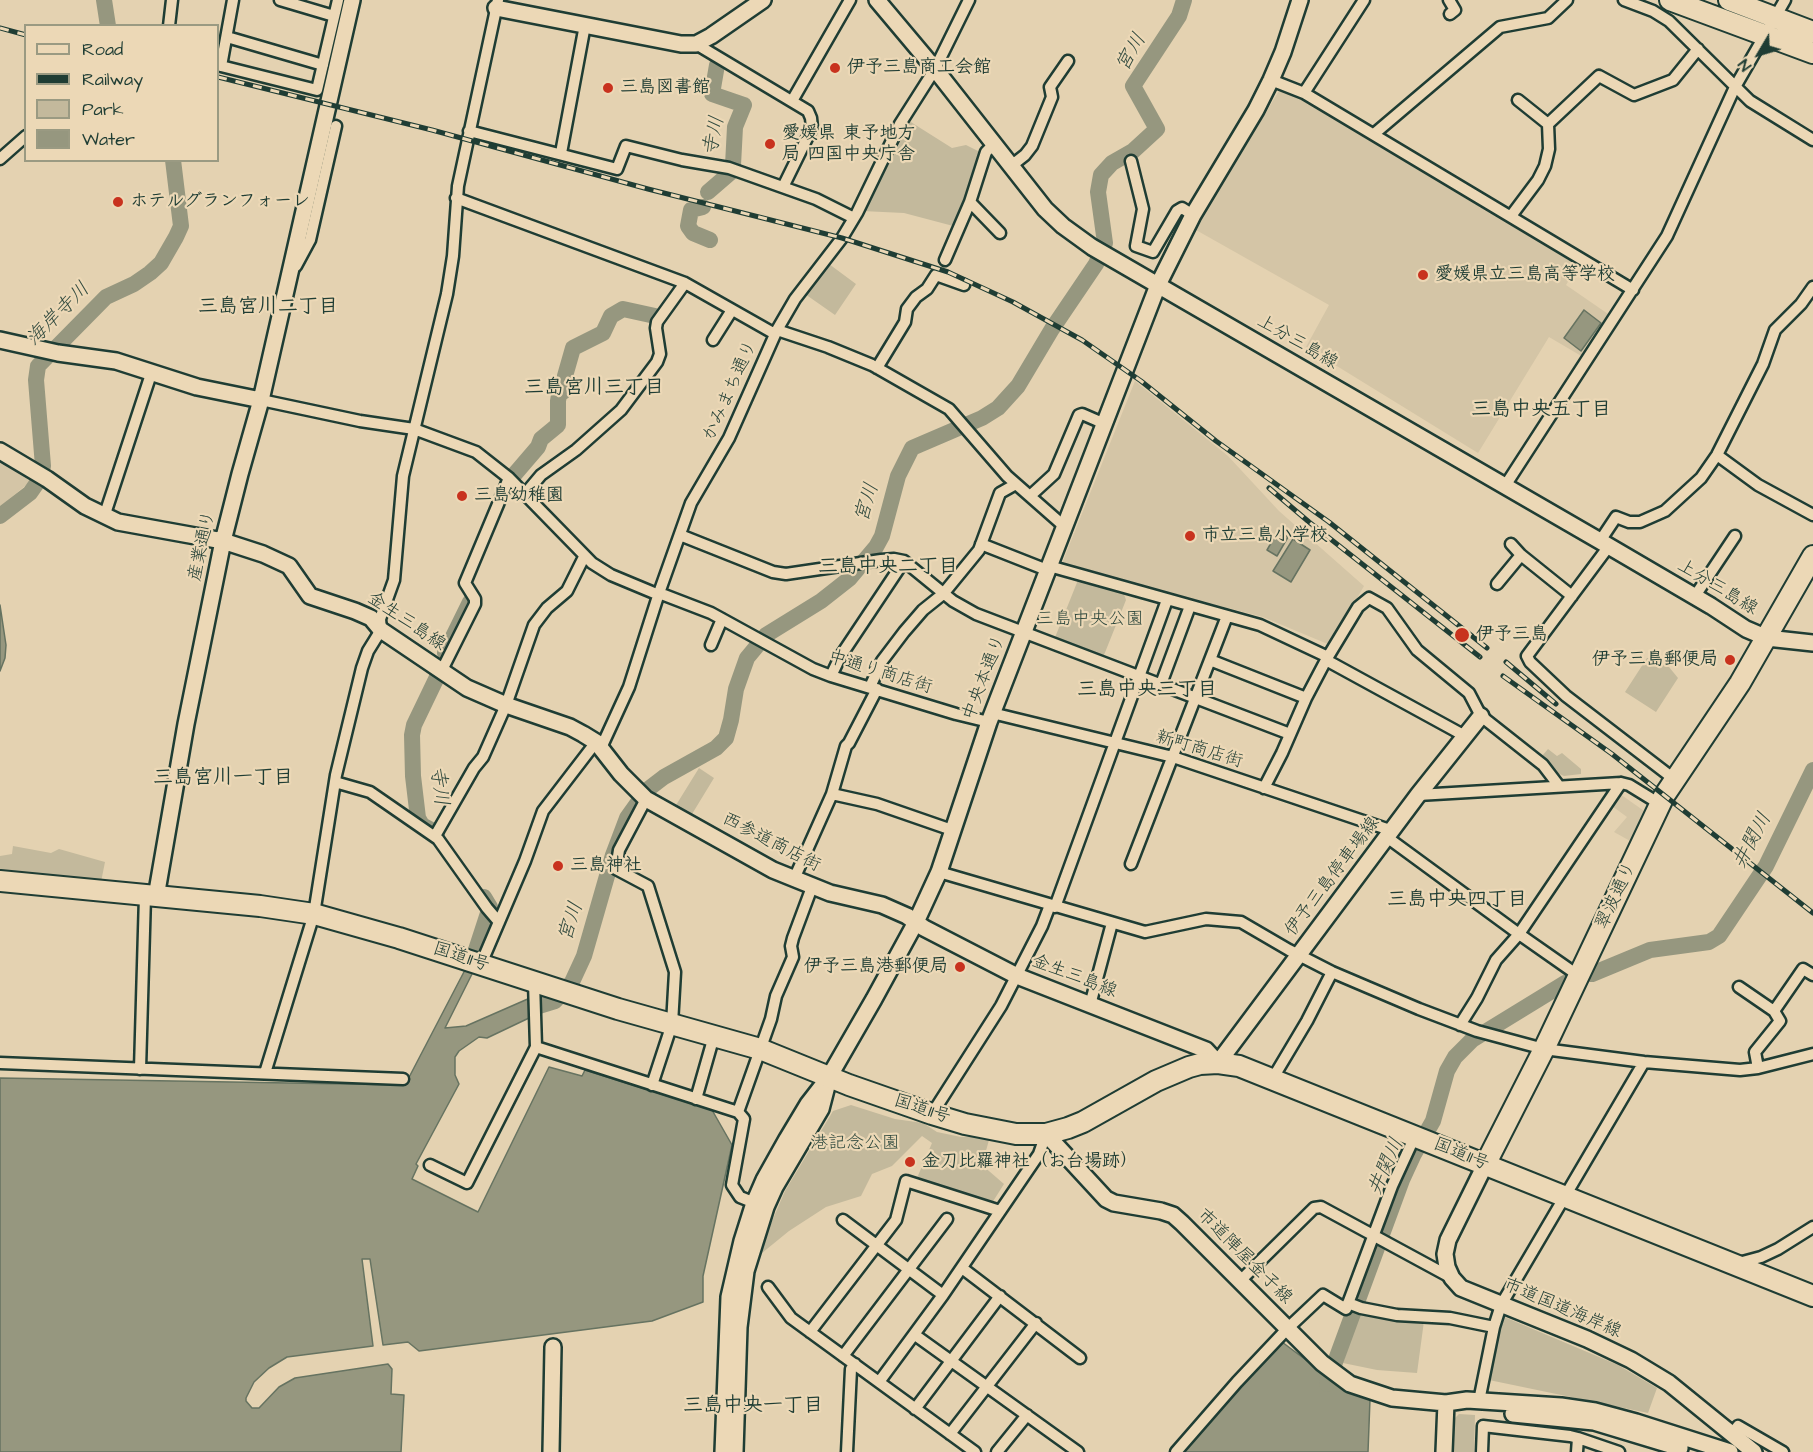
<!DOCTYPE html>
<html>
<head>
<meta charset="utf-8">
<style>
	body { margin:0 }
	#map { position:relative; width:1813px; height:1452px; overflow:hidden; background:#e4d2b1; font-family:"Architects Daughter",sans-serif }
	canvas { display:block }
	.legend { position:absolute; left:24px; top:24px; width:195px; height:138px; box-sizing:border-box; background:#ecd8b6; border:2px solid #9a9a82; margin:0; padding:8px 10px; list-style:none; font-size:18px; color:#1f3d34 }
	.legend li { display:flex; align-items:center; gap:12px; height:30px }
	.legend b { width:30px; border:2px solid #9a9a82 }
	.north { position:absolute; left:1729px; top:24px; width:60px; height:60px; -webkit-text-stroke:4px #ecd8b6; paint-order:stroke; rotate:232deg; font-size:16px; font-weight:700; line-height:24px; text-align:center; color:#1f3d34 }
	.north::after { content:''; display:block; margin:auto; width:21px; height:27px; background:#1f3d34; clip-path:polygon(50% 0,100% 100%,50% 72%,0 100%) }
</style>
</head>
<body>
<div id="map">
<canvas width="1813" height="1452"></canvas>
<ul class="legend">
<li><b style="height:8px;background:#ecd8b6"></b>Road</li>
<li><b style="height:8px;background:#1f3d34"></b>Railway</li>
<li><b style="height:16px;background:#c3b99c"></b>Park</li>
<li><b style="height:16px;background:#96977f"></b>Water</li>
</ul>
<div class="north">N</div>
</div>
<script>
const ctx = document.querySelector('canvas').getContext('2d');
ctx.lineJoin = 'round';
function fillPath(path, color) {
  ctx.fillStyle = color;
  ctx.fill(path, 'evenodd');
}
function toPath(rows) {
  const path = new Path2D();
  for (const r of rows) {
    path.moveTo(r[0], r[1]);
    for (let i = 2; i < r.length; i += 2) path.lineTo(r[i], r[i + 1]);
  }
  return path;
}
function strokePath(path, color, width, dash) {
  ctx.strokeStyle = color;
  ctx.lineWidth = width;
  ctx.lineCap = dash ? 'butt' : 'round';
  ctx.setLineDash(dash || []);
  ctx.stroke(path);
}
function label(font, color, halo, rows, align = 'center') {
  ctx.font = font + ' "Architects Daughter","Klee One",sans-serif';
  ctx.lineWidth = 4.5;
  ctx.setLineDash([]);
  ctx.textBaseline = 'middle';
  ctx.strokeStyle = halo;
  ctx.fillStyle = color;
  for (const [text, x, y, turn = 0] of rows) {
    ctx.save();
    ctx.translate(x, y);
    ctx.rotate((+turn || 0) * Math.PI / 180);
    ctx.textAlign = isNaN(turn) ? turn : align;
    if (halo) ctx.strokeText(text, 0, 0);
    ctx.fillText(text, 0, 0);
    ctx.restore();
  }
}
const built = toPath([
	[1283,84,1578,265,1566,285,1611,316,1583,357,1549,337,1478,453,1306,347,1329,305,1196,230],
	[1135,381,1228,456,1279,511,1364,586,1330,645,1263,617,1063,566,1063,561],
	[0,461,33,479,0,507],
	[1620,794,1647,813,1632,842,1614,832,1627,817,1612,806]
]);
const green = toPath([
	[906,119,952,148,966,145,982,153,957,227,904,213,862,211],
	[829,264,856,284,835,315,805,294],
	[1078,580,1124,594,1126,600,1102,660,1054,640],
	[1647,658,1654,658,1669,667,1678,678,1656,712,1625,692],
	[1548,749,1557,756,1562,753,1581,769,1581,774,1564,776,1557,773,1542,756],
	[699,768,714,778,689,819,673,810],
	[13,846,51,853,59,849,105,862,101,882,0,872,0,856,12,854],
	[851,1105,895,1119,923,1123,937,1132,961,1137,978,1137,989,1140,982,1165,1004,1184,992,1203,917,1178,932,1143,922,1136,892,1166,872,1174,861,1196,826,1207,789,1231,762,1253,766,1235,785,1191,833,1111],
	[1360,1312,1424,1321,1417,1373,1377,1370,1343,1363],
	[1502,1316,1618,1365,1657,1388,1648,1413,1489,1380],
	[1459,1414,1475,1415,1474,1452,1450,1452,1452,1421]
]);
const water = toPath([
	[1584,310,1601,323,1581,351,1564,338,1584,310],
	[1278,531,1288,537,1277,556,1267,550,1278,531],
	[1293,539,1310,550,1291,582,1273,571,1293,539],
	[0,605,6,645,5,658,0,671,0,605],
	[466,968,474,970,445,1028,466,1026,530,998,529,1018,487,1038,479,1037,459,1051,455,1057,455,1075,459,1084,416,1164,418,1166,412,1179,478,1212,549,1067,582,1076,585,1070,712,1110,732,1145,703,1276,703,1302,652,1321,419,1351,408,1342,383,1345,370,1259,362,1259,373,1346,287,1357,269,1368,254,1382,246,1398,246,1401,252,1408,259,1408,279,1387,295,1378,388,1364,392,1369,391,1394,404,1395,401,1452,0,1452,0,1078,405,1085,466,968],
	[1282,1342,1338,1384,1370,1399,1368,1452,1182,1452,1249,1375,1282,1342]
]);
const river = toPath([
	[104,0,108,26],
	[708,192,730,173,733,165,735,127,744,105,712,94,717,65],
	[703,207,691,210,688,226,693,233,710,240],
	[514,475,538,447,541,439,558,425,558,401,559,395,569,387,570,383,565,376,573,348,603,333,611,316,623,309,655,316],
	[0,516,30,493,37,483,43,466,36,380,38,366,106,297,134,284,150,273,161,263,176,237,181,226,173,160],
	[445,653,470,602],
	[437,833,422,825,418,818,413,776,412,735,414,725,439,673],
	[475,953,490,907,484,897],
	[1592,974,1650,950,1709,942,1719,936,1766,866,1813,770],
	[529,1009,555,1001,572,982,584,956,613,855,627,818,647,790,664,777,716,748,726,738,731,720,736,689,747,658,752,652,766,635,821,601,849,579,876,547,882,536,898,476,912,448,982,418,998,408,1018,386,1052,329,1096,264,1105,243,1098,192,1101,175,1112,163,1133,151,1157,129,1133,86,1179,16,1184,0],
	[1327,1384,1402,1180,1414,1154,1433,1121,1447,1071,1455,1057,1472,1040,1565,983]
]);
const street = toPath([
	[280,0,334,16],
	[1449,0,1455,10,1450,14],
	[1624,0,1653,11,1669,21,1750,101,1813,140],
	[169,26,172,0],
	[227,37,323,65],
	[696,44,808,111,811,118,812,128,783,187],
	[218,65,221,66,233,0],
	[221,66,317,90,338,0],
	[1271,80,1304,93,1633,290],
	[1304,93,1364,0],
	[1518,100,1548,124],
	[792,101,850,0],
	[469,131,617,169,626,146,682,160,729,168,816,199,854,218],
	[1374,134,1500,27,1548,18,1567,0],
	[561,153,585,25],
	[0,159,26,136],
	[1131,161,1143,209,1136,246,1153,252,1177,211,1182,208,1193,215],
	[1011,166,1025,155,1032,146,1052,97,1050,87,1068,61],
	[456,198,685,283,775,334],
	[970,202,1000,233],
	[1511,216,1538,180,1545,166,1549,149,1548,124,1599,76,1634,95,1673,80,1698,49],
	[945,260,970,202,986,152,994,144],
	[296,266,310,240,336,126],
	[777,330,828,347,872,365,949,409,1007,476,1065,527],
	[713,340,732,310],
	[877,368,905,322,907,309,916,297,927,289,936,275,964,285],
	[261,400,360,421,414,429,476,452,509,478,592,563,611,575,659,595],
	[1717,455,1758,485,1813,515],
	[1505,486,1667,236,1735,87,1785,0],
	[525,494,541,475,576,450,621,410,657,362,660,354,656,328,657,322,685,283],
	[1030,496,1054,474,1079,415,1082,414,1105,424],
	[104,517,152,371],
	[680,535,773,572,786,574,881,560,894,559,904,561,953,601,976,614,1290,734],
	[1600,541,1616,517,1629,522,1640,522,1665,511,1701,478,1717,455,1763,364,1775,330,1801,304,1813,287],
	[981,544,1047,570],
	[1511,544,1521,555,1572,596],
	[1609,546,1527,656,1530,662,1566,696,1674,779],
	[1049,566,1260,625,1328,657],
	[1497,584,1521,555],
	[659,593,711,613,813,669,831,676,956,714,989,722],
	[1695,596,1735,536],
	[711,645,722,619],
	[1210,660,1306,698],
	[1326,660,1465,736],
	[442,670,475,604,475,599,465,583,509,478],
	[831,676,840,657,904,561],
	[1161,684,1190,606],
	[870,687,882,661,904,632,923,610,943,594,979,550,1000,493,1016,484],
	[877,689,849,743,846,746,832,794,877,804,952,830],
	[992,713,1173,757,1393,831],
	[601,748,629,687,659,593,691,503,729,438,777,330,795,299,842,238,857,213,900,124,935,69,969,0],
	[335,782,370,792,438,839,487,908,499,922],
	[1264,788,1282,753,1306,698,1326,660,1358,607,1369,598,1387,608,1417,650,1469,693,1481,716,1543,765,1559,786],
	[1418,795,1621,783,1629,785,1660,804],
	[646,799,619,850,616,869,648,886,675,972,672,1024,652,1085],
	[435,836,474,768,483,757,506,705,534,625,547,608,567,591,584,557],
	[1388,838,1519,934,1579,976],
	[1131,864,1227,616],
	[939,872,1145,932,1206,919,1241,922,1289,950,1332,972,1419,1009,1477,1031,1544,1049,1644,1062,1740,1070,1758,1068,1813,1054],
	[794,879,832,794],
	[1055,907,1167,600],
	[481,964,525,861,543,811,596,742],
	[1739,987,1774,1011],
	[1090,1005,1112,923],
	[1460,1025,1477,998,1496,960,1519,934,1621,783],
	[536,1047,738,1112,744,1119,732,1185,740,1197,760,1205],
	[0,1063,403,1079],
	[1758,1068,1755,1052,1780,1021,1774,1011,1803,969,1813,975],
	[140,1069,145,896],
	[265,1073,314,914,336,775,362,668,368,651,381,630,380,619,394,580,403,476,447,294,453,256,458,186,498,0],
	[1273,1078,1307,1021,1332,972],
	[696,1099,714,1036],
	[738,1112,771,1019,776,996,793,957,791,946,793,938,812,887],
	[932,1114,1001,1006,1042,926,1050,905],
	[430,1165,467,1183,536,1047,534,982],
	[843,1220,943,1295],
	[1735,1264,1761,1257,1778,1249,1813,1227],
	[962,1268,1080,1358],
	[1240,1281,1314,1208,1321,1207,1452,1278],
	[768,1287,791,1318,975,1452],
	[1348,1303,1361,1308,1397,1315,1450,1318,1494,1327],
	[810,1332,896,1220,906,1181,1000,1211],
	[915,1335,1078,1452],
	[843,1356,947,1219],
	[879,1382,943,1295,1039,1154,1046,1134],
	[1479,1401,1494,1327,1501,1305,1644,1062],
	[915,1409,1000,1296],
	[950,1434,1036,1323],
	[1732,1434,1738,1426,1783,1452],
	[1578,1438,1619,1452],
	[847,1452,851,1369,855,1364],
	[997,1452,1027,1415],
	[1176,1452,1237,1382,1288,1328,1323,1295,1346,1309,1392,1186,1415,1136],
	[1482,1452,1483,1426,1570,1436,1578,1438,1577,1452]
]);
const secondary = toPath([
	[877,0,935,69,1045,209,1063,226,1092,247,1600,541,1711,606,1746,629,1767,638,1813,643],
	[496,8,681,44,696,44,711,36,763,0],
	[0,340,58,353,116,361,197,387,261,400],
	[0,451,47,479,85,506,118,522,223,541,263,554,289,566,310,596,355,611,371,618,381,630,467,688,506,705,570,727,583,734,596,742,621,774,646,799,773,870,830,893,882,905,907,916,924,928,1017,976,1206,1050,1218,1063,1418,795,1481,716],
	[156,897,186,724,223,541,240,474,261,400,352,0],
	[1046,1134,1106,1199,1114,1203,1161,1211,1173,1215,1182,1223,1322,1363,1350,1384,1392,1398,1446,1403,1467,1400,1561,1406,1595,1411,1636,1422,1730,1452],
	[1485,1165,1448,1240,1445,1254,1447,1267,1452,1278,1461,1288,1587,1339,1631,1360,1669,1383,1754,1452],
	[1513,1414,1594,1422,1680,1448],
	[551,1452,553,1347],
	[723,1452,729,1297,742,1241,754,1203,764,1180,787,1139,808,1104,829,1077,874,999,916,922,939,872,989,722,1158,285,1193,215,1256,110,1271,80,1283,52,1300,0],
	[735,1452,739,1327,746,1271,766,1207,775,1187,821,1109,828,1082],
	[1444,1452,1446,1403]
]);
const highway = toPath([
	[1670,0,1813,53],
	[1729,0,1813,32],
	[0,881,260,906,314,914,399,938,618,1009,760,1049,849,1085,932,1114,965,1124,1016,1134,1046,1134,1068,1128,1083,1122,1156,1081,1189,1067,1200,1064,1218,1063,1239,1066,1813,1296],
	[1485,1165,1544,1049,1664,796,1740,683,1813,556]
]);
const rail = toPath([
	[0,28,26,35],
	[218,77,432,130,648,189,842,238,948,272,1013,302,1082,340,1141,381,1216,441,1329,522,1487,648],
	[1269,488,1309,522,1480,657],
	[1506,662,1556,704],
	[1503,676,1612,754,1813,913]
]);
const markers = [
	[835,68,6,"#c8321e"],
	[608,88,6,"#c8321e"],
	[770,144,6,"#c8321e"],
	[118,202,6,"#c8321e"],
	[1423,275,6,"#c8321e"],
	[462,496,6,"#c8321e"],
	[1190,536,6,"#c8321e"],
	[1462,635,8,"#c8321e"],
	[1730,660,6,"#c8321e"],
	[558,866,6,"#c8321e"],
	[960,967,6,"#c8321e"],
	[910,1162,6,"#c8321e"]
];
const poiNames = [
	["伊予三島商工会館",847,68],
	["三島図書館",620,88],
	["愛媛県 東予地方",782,134],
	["局 四国中央庁舎",782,155],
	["ホテルグランフォーレ",130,202],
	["愛媛県立三島高等学校",1435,275],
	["三島幼稚園",474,496],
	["市立三島小学校",1202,536],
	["伊予三島",1476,635],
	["伊予三島郵便局",1718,660,"right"],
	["三島神社",570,866],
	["伊予三島港郵便局",948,967,"right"],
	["金刀比羅神社（お台場跡）",922,1162]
];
const streetNames = [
	["上分三島線",1297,343,30],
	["かみまち通り",731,391,-66],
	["産業通り",203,546,-78],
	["上分三島線",1717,588,31],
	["金生三島線",406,622,34],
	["中通り商店街",880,673,17],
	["中央本通り",985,678,-69],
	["新町商店街",1199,750,17],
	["西参道商店街",771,843,27],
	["伊予三島停車場線",1333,877,-53],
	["翠波通り",1617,896,-65],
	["国道11号",461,958,18],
	["金生三島線",1074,977,21],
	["国道11号",922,1110,18],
	["国道11号",1461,1155,22],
	["市道陣屋金子線",1244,1257,45],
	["市道国道海岸線",1562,1309,23]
];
const parkNames = [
	["三島中央公園",1090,620],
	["港記念公園",855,1144]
];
const waterNames = [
	["宮川",1132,53,-60],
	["寺川",715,136,-79],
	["海岸寺川",59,315,-45],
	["宮川",868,503,-73],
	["寺川",438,786,83],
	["井関川",1753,841,-62],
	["宮川",572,922,-72],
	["井関川",1387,1167,-66]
];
const neighbourhoodNames = [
	["三島宮川二丁目",268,308],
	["三島宮川三丁目",594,389],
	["三島中央五丁目",1541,411],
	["三島中央二丁目",888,568],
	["三島中央三丁目",1147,691],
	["三島宮川一丁目",223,779],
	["三島中央四丁目",1457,901],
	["三島中央一丁目",753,1407]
];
fillPath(built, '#d4c5a6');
fillPath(green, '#c3b99c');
fillPath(water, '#96977f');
strokePath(water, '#667361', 1.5);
strokePath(river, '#96977f', 16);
strokePath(street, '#1f3d34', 15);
strokePath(secondary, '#1f3d34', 20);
strokePath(highway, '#1f3d34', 24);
strokePath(street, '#ecd8b6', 10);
strokePath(secondary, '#ecd8b6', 15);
strokePath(highway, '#ecd8b6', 20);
strokePath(rail, '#1f3d34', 5);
strokePath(rail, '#ecd8b6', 3, [9]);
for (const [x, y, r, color] of markers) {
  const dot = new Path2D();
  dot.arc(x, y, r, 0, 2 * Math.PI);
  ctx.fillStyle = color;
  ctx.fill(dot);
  strokePath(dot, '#ecd8b6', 2);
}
label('bold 18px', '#1f3d34', '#ecd8b6', poiNames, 'left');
label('18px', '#1f3d34', '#ecd8b6', streetNames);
label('18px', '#2f493e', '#ecd8b6', parkNames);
label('italic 20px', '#314a3f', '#ecd8b6', waterNames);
label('bold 20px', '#1f3d34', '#ecd8b6', neighbourhoodNames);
</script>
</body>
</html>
